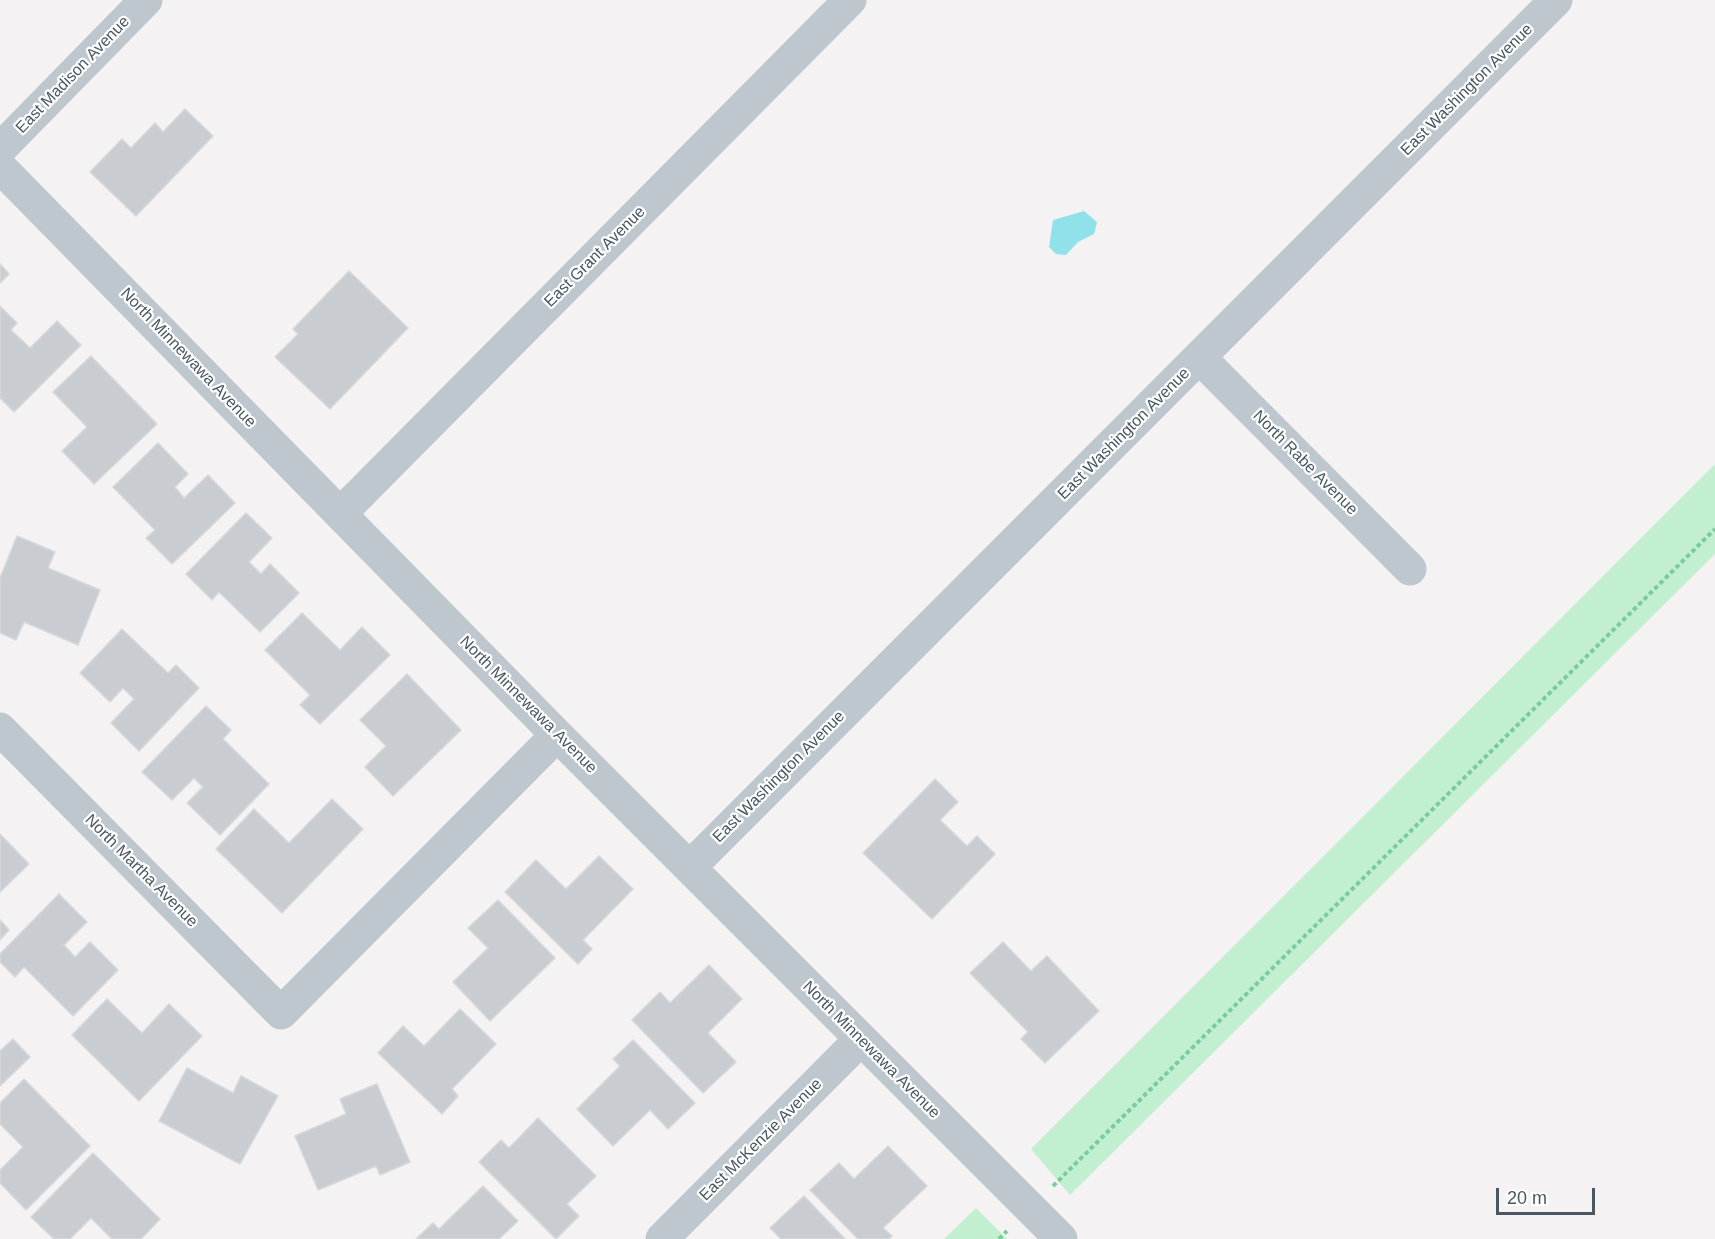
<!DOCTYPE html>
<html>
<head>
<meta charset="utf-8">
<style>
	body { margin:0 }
	#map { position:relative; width:1715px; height:1239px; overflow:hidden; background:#f4f2f2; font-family:Arial,sans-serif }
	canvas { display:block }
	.scale { position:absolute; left:1496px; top:1188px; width:99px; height:27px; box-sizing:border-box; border:3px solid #4a575f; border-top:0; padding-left:8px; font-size:18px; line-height:21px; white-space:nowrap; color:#4a575f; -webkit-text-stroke:4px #fff; paint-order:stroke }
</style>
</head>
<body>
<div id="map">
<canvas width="1715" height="1239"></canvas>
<div class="scale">20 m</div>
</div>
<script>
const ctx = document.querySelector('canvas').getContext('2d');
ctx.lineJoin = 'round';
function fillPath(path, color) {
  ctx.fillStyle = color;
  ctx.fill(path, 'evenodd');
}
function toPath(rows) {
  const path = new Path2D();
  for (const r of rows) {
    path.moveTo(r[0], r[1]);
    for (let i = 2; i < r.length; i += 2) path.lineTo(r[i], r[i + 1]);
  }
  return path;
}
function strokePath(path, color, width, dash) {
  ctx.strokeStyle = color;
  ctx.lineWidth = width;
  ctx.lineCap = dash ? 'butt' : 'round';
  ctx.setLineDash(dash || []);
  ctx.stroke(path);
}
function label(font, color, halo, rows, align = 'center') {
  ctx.font = font + ' Arial,sans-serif';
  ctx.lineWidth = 4.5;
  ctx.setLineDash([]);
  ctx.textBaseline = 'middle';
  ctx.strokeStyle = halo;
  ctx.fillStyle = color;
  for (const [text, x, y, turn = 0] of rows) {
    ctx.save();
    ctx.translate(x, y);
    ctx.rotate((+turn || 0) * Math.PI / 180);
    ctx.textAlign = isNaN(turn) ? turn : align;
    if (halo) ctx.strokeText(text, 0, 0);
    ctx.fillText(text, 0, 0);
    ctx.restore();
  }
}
const green = toPath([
	[1715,464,1715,554,1070,1195,1031,1149],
	[976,1208,1007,1239,944,1239]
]);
const water = toPath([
	[1084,211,1097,222,1094,234,1078,242,1066,255,1056,254,1049,247,1053,220]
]);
const building = toPath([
	[185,109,213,136,136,216,90,172,122,139,131,148,155,123,163,132,185,109],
	[0,264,9,274,0,283,0,264],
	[349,271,408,328,330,409,275,357,298,334,293,329,349,271],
	[0,306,17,323,11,330,30,348,57,321,81,345,14,412,0,398,0,306],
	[91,356,157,424,94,484,62,451,87,427,53,392,91,356],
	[158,443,188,474,175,487,184,498,208,475,235,503,172,564,146,538,155,530,113,487,158,443],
	[246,513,272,538,249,562,261,574,270,564,299,593,260,632,219,592,212,600,186,574,246,513],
	[17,536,55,552,48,568,100,590,78,645,24,622,16,640,0,633,0,578,17,536],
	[302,613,340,650,362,627,390,655,320,724,300,705,310,695,265,650,302,613],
	[122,629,168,673,176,665,199,688,139,751,111,723,134,699,123,688,110,702,80,673,122,629],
	[407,674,461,730,393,796,365,767,386,746,360,720,407,674],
	[206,706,231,730,223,739,269,784,220,835,187,803,203,787,194,778,172,800,142,772,206,706],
	[935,779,958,802,940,820,967,846,977,836,995,854,932,919,863,853,935,779],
	[332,799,363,829,282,913,216,849,254,809,289,843,332,799],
	[0,834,29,864,0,892,0,834],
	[599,856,633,889,583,940,592,949,578,964,505,892,536,860,566,889,599,856],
	[59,894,87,922,64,945,75,957,90,942,118,970,73,1016,24,967,15,977,0,962,0,954,59,894],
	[498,900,555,958,490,1021,453,982,488,948,468,928,498,900],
	[0,920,9,930,0,940,0,920],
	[1003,942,1031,971,1047,956,1099,1011,1045,1063,1021,1039,1028,1032,970,973,1003,942],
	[709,965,742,999,708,1033,736,1062,703,1093,632,1020,660,992,670,1003,709,965],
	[107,999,142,1033,169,1004,202,1036,139,1101,72,1035,107,999],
	[460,1009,496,1044,452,1089,458,1096,442,1114,378,1053,403,1026,424,1046,460,1009],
	[13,1039,30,1057,0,1086,0,1051,13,1039],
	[633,1040,695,1103,668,1129,650,1110,613,1146,577,1109,620,1066,613,1059,633,1040],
	[187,1068,233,1093,241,1076,278,1096,240,1164,159,1121,187,1068],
	[24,1079,90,1146,26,1210,0,1183,0,1170,23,1147,0,1124,0,1103,24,1079],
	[377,1084,410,1162,380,1175,376,1166,318,1190,295,1136,346,1114,340,1099,377,1084],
	[538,1118,596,1176,567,1204,579,1216,556,1239,479,1162,501,1140,509,1148,538,1118],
	[888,1146,927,1186,883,1228,892,1236,889,1239,858,1239,810,1190,839,1163,854,1179,888,1146],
	[93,1153,160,1219,141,1239,112,1239,91,1218,70,1239,54,1239,31,1217,93,1153],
	[483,1186,518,1221,499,1239,416,1239,433,1223,439,1229,483,1186],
	[804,1196,845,1239,781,1239,770,1228,804,1196]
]);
const path = toPath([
	[1053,1186,1715,529],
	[999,1239,1007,1231]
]);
const minor = toPath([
	[0,149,146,0],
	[0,167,557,735,1061,1239],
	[1200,358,1410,569],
	[340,514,850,0],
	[0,729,281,1013,557,735],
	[690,867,1556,0],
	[662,1239,860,1040]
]);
const streetNames = [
	["East Madison Avenue",73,75,-46],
	["East Washington Avenue",1467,90,-45],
	["East Grant Avenue",595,257,-45],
	["North Minnewawa Avenue",188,358,46],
	["East Washington Avenue",1124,434,-45],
	["North Rabe Avenue",1305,463,45],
	["North Minnewawa Avenue",528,705,45],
	["East Washington Avenue",779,777,-45],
	["North Martha Avenue",141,871,45],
	["North Minnewawa Avenue",871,1050,45],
	["East McKenzie Avenue",761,1140,-45]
];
fillPath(green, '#c2efcf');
fillPath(water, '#91e1ea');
fillPath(building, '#c9cdd1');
strokePath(building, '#d6d8dc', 1.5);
strokePath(path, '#7bcc9c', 4, [4.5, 3]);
strokePath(minor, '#bec7cd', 33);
label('16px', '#4a575f', '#fff', streetNames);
</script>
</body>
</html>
